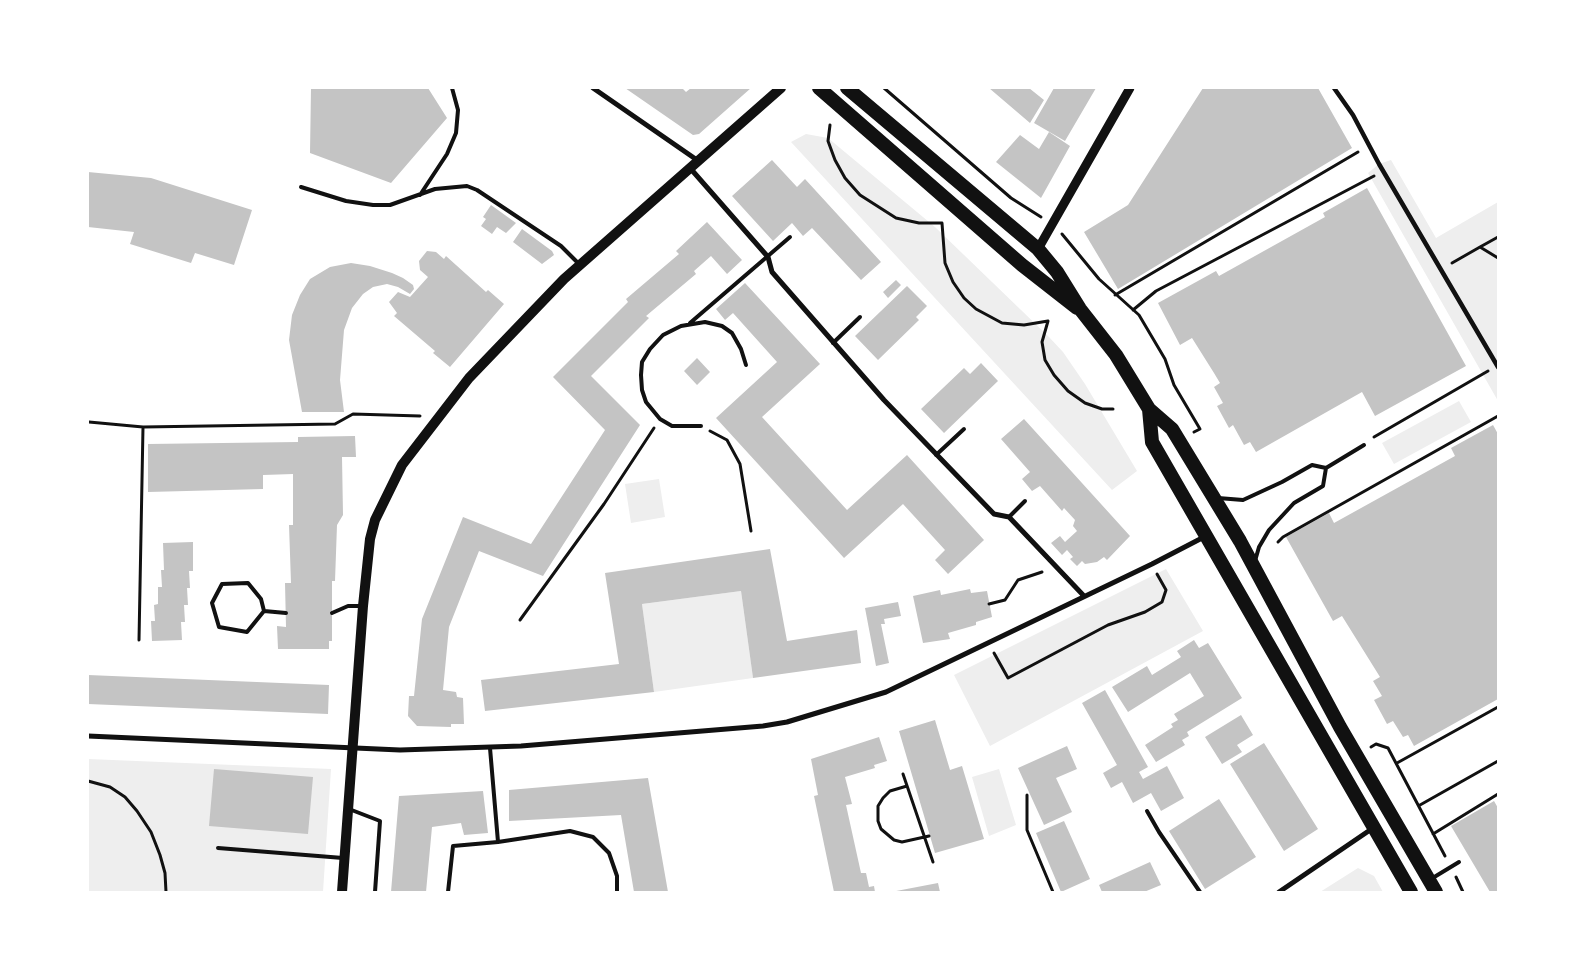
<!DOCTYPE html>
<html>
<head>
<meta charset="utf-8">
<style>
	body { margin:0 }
	#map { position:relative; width:1586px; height:980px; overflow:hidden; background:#fff; font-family:Arial,sans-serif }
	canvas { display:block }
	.frame { position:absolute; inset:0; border:89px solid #fff; pointer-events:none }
</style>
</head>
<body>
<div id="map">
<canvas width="1586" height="980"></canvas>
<div class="frame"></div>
</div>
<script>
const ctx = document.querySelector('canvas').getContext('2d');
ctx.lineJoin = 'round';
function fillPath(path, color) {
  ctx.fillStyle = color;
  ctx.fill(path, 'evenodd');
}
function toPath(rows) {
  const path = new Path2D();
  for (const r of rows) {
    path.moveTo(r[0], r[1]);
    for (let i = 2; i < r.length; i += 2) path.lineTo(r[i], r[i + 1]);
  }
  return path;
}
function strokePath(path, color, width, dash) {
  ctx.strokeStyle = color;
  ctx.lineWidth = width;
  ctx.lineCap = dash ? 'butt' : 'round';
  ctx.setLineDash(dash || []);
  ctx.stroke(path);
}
const green = toPath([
	[806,134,828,138,935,227,1049,337,1063,352,1085,384,1137,471,1112,490,791,142],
	[1391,160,1436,238,1498,202,1498,401,1368,173,1379,164],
	[1459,401,1471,422,1394,464,1382,443],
	[659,479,665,517,631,523,625,484],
	[1166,569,1203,631,990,746,954,675],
	[741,591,753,678,654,692,642,604],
	[88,759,331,769,323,892,88,892],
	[999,769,1016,825,989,836,972,777],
	[1358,868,1374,876,1383,892,1320,892]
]);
const building = toPath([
	[311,88,428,88,447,118,391,183,310,153],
	[625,88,682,88,686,92,691,88,751,88,699,134,693,135],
	[989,88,1029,88,1044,100,1030,123],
	[1054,88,1096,88,1065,141,1034,123],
	[1203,88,1318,88,1352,148,1118,289,1084,232,1128,205],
	[1049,132,1070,146,1041,198,996,162,1020,135,1039,149],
	[772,160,797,187,805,179,881,262,861,280,812,228,803,236,792,223,773,241,732,196],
	[88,172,151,178,252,210,234,265,195,253,191,263,130,244,134,232,88,227],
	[1367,188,1466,366,1375,416,1362,392,1256,452,1250,442,1244,445,1233,425,1229,428,1217,406,1223,403,1214,387,1220,383,1214,373,1192,338,1180,345,1158,303,1216,271,1219,276,1325,217,1323,213],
	[491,205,516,223,506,233,497,227,492,234,481,226,486,219,483,217],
	[707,222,742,260,727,274,711,256,694,271,696,274,646,316,649,318,591,376,640,425,543,576,479,551,449,627,443,690,456,692,457,697,463,698,464,724,451,724,451,727,417,726,408,716,409,696,414,696,422,619,463,517,531,544,605,430,553,377,628,302,626,299,679,254,676,251],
	[522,229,552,251,554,255,542,264,513,242],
	[427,251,436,252,444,259,446,256,486,292,488,290,504,304,450,367,433,353,435,351,394,316,397,313,389,302,398,292,410,297,428,277,420,270,419,261],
	[351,263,370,266,392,273,403,278,413,285,414,289,410,294,398,287,387,284,373,287,363,294,352,308,344,330,340,380,344,412,302,412,289,340,292,315,300,295,310,279,330,267],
	[896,280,901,285,888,298,883,292],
	[745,283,820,364,762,417,847,510,907,455,984,540,948,574,935,560,945,550,903,504,844,558,716,418,777,362,733,313,725,320,716,309],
	[907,286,927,306,916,317,919,320,878,360,855,336],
	[697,358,710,372,697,385,684,371],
	[981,363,998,381,944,433,921,409,964,368,970,374],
	[1024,419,1130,536,1107,560,1104,557,1097,562,1085,564,1082,561,1077,566,1070,559,1073,557,1067,550,1062,555,1051,543,1060,536,1065,542,1077,531,1073,526,1075,520,1064,508,1062,511,1040,486,1032,491,1022,479,1030,472,1001,439],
	[1493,425,1498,434,1498,699,1414,746,1408,735,1403,737,1393,721,1387,724,1374,700,1382,696,1373,681,1380,677,1342,616,1333,621,1286,537,1329,513,1334,523,1455,456,1451,448],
	[355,436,356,457,342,457,343,515,337,525,335,581,332,581,332,641,329,641,329,649,278,649,277,626,286,627,285,583,291,583,289,525,293,525,293,474,263,475,263,489,148,492,148,444,298,442,298,437],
	[88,495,89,495,89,562,88,562],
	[193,542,193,571,189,571,190,588,187,588,188,605,184,605,185,622,181,622,182,640,152,641,151,621,155,621,154,605,158,604,158,587,162,587,161,570,164,570,163,543],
	[770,549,787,641,857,630,861,663,753,678,741,591,642,604,654,692,485,711,481,680,619,664,605,573],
	[970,589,971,593,987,591,992,617,976,622,976,625,948,633,950,639,923,643,913,596,940,590,941,595],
	[898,602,901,616,884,619,885,624,881,624,889,663,876,666,865,608],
	[1194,640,1199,648,1208,643,1242,698,1187,732,1189,736,1182,740,1185,745,1156,762,1145,745,1173,727,1171,724,1178,720,1174,714,1204,696,1190,673,1128,712,1112,687,1147,666,1152,675,1181,657,1177,651],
	[88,675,329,685,328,714,88,704],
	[1105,690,1148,767,1139,772,1143,779,1167,766,1184,798,1161,811,1151,793,1133,803,1122,782,1111,788,1103,773,1117,765,1082,703],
	[1241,715,1253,735,1237,745,1242,752,1222,764,1205,737],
	[935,720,950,770,962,766,984,839,935,853,899,731],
	[879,737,887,761,874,765,875,768,845,777,852,804,846,805,861,873,866,873,869,887,874,886,875,892,834,892,814,796,818,795,811,759],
	[1264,743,1318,829,1284,851,1230,764],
	[1067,746,1077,769,1056,778,1072,812,1044,825,1018,768],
	[214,769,313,777,308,834,209,826],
	[648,778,668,892,634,892,621,815,509,821,509,790],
	[483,791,488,833,464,835,461,823,432,827,426,892,391,892,399,796],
	[1219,799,1256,857,1205,889,1169,831],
	[1494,801,1498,808,1498,892,1490,892,1451,826],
	[1064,821,1090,879,1061,892,1036,833],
	[1150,862,1161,885,1144,892,1102,892,1099,885],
	[938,883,940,892,891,892]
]);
const path = toPath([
	[884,88,1011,198,1041,217],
	[830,125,828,141,835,160,845,178,860,195,896,218,919,223,942,223,945,263,953,282,964,298,976,309,1002,323,1024,325,1048,321,1042,342,1045,360,1054,375,1068,391,1085,403,1102,409,1113,409],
	[1062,234,1099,279,1139,315,1165,359,1174,385,1200,429,1194,432],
	[1480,247,1498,237],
	[1452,263,1480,247,1498,258],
	[1115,295,1358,152],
	[1133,310,1156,291,1374,176],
	[89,422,143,427,335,424,353,414,420,416],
	[710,431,727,440,740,464,751,531],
	[1374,437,1488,371],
	[1278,542,1283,537,1498,416],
	[989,604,1005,600,1018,580,1042,572],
	[520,620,604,504,654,428],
	[139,640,143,427],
	[994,653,1008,678,1108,625,1145,612,1162,602,1166,590,1157,574],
	[1371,747,1376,744,1388,748,1445,856],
	[1397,763,1498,707],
	[903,774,933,862],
	[88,781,110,787,125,797,137,811,151,832,160,855,165,873,166,892],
	[907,786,890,791,883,798,878,806,878,821,881,829,894,840,902,842,929,836],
	[1027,795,1027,830,1053,892],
	[1420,805,1498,761],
	[1433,834,1498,794],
	[1456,877,1463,892]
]);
const service = toPath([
	[301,187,346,201,373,205,390,205,435,189,467,186,477,190,561,246,579,264],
	[420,195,447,154,456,133,458,110,452,88],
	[690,323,790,237],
	[833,343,860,317],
	[701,426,672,426,660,419,646,402,642,390,641,375,642,362,650,349,663,335,681,326,705,322,722,326,732,333,741,349,746,365],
	[936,455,964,429],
	[1218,498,1243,500,1282,482,1312,465,1326,468,1364,445],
	[1009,517,1025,501],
	[1255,561,1259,547,1269,530,1294,503,1323,486,1326,468],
	[264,611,247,632,219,627,212,603,222,584,248,583,261,599,264,611,286,613],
	[332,613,348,606,361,606],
	[349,809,380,821,375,892],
	[1147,811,1159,832,1200,892],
	[498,842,570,831,593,837,609,853,617,876,617,892],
	[218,848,343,858],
	[1431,879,1459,862],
	[448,892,453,846,498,842,490,748]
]);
const pedestrian = toPath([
	[1334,88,1353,115,1379,164,1498,367]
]);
const minor = toPath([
	[593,88,697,160],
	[690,168,768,257,772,272,884,400,994,514,1009,517,1084,596],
	[88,736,400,750,521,746,763,726,787,722,886,692,1152,564,1204,537],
	[1279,892,1373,828]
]);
const tertiary = toPath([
	[1038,249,1130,88]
]);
const secondary = toPath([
	[342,892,363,606,370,539,375,520,402,465,469,378,564,279,781,88]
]);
const trunk = toPath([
	[819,88,1022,265,1077,308],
	[847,88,1038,249,1057,272,1080,309,1116,355,1149,409,1172,429,1240,541,1340,727,1436,892],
	[1149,409,1152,442,1411,892]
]);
fillPath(green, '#eee');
fillPath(building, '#c4c4c4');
strokePath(path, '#111', 3);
strokePath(service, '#111', 4);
strokePath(pedestrian, '#111', 4.5);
strokePath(minor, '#111', 5);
strokePath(tertiary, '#111', 9);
strokePath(secondary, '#111', 10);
strokePath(trunk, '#111', 14);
</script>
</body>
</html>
